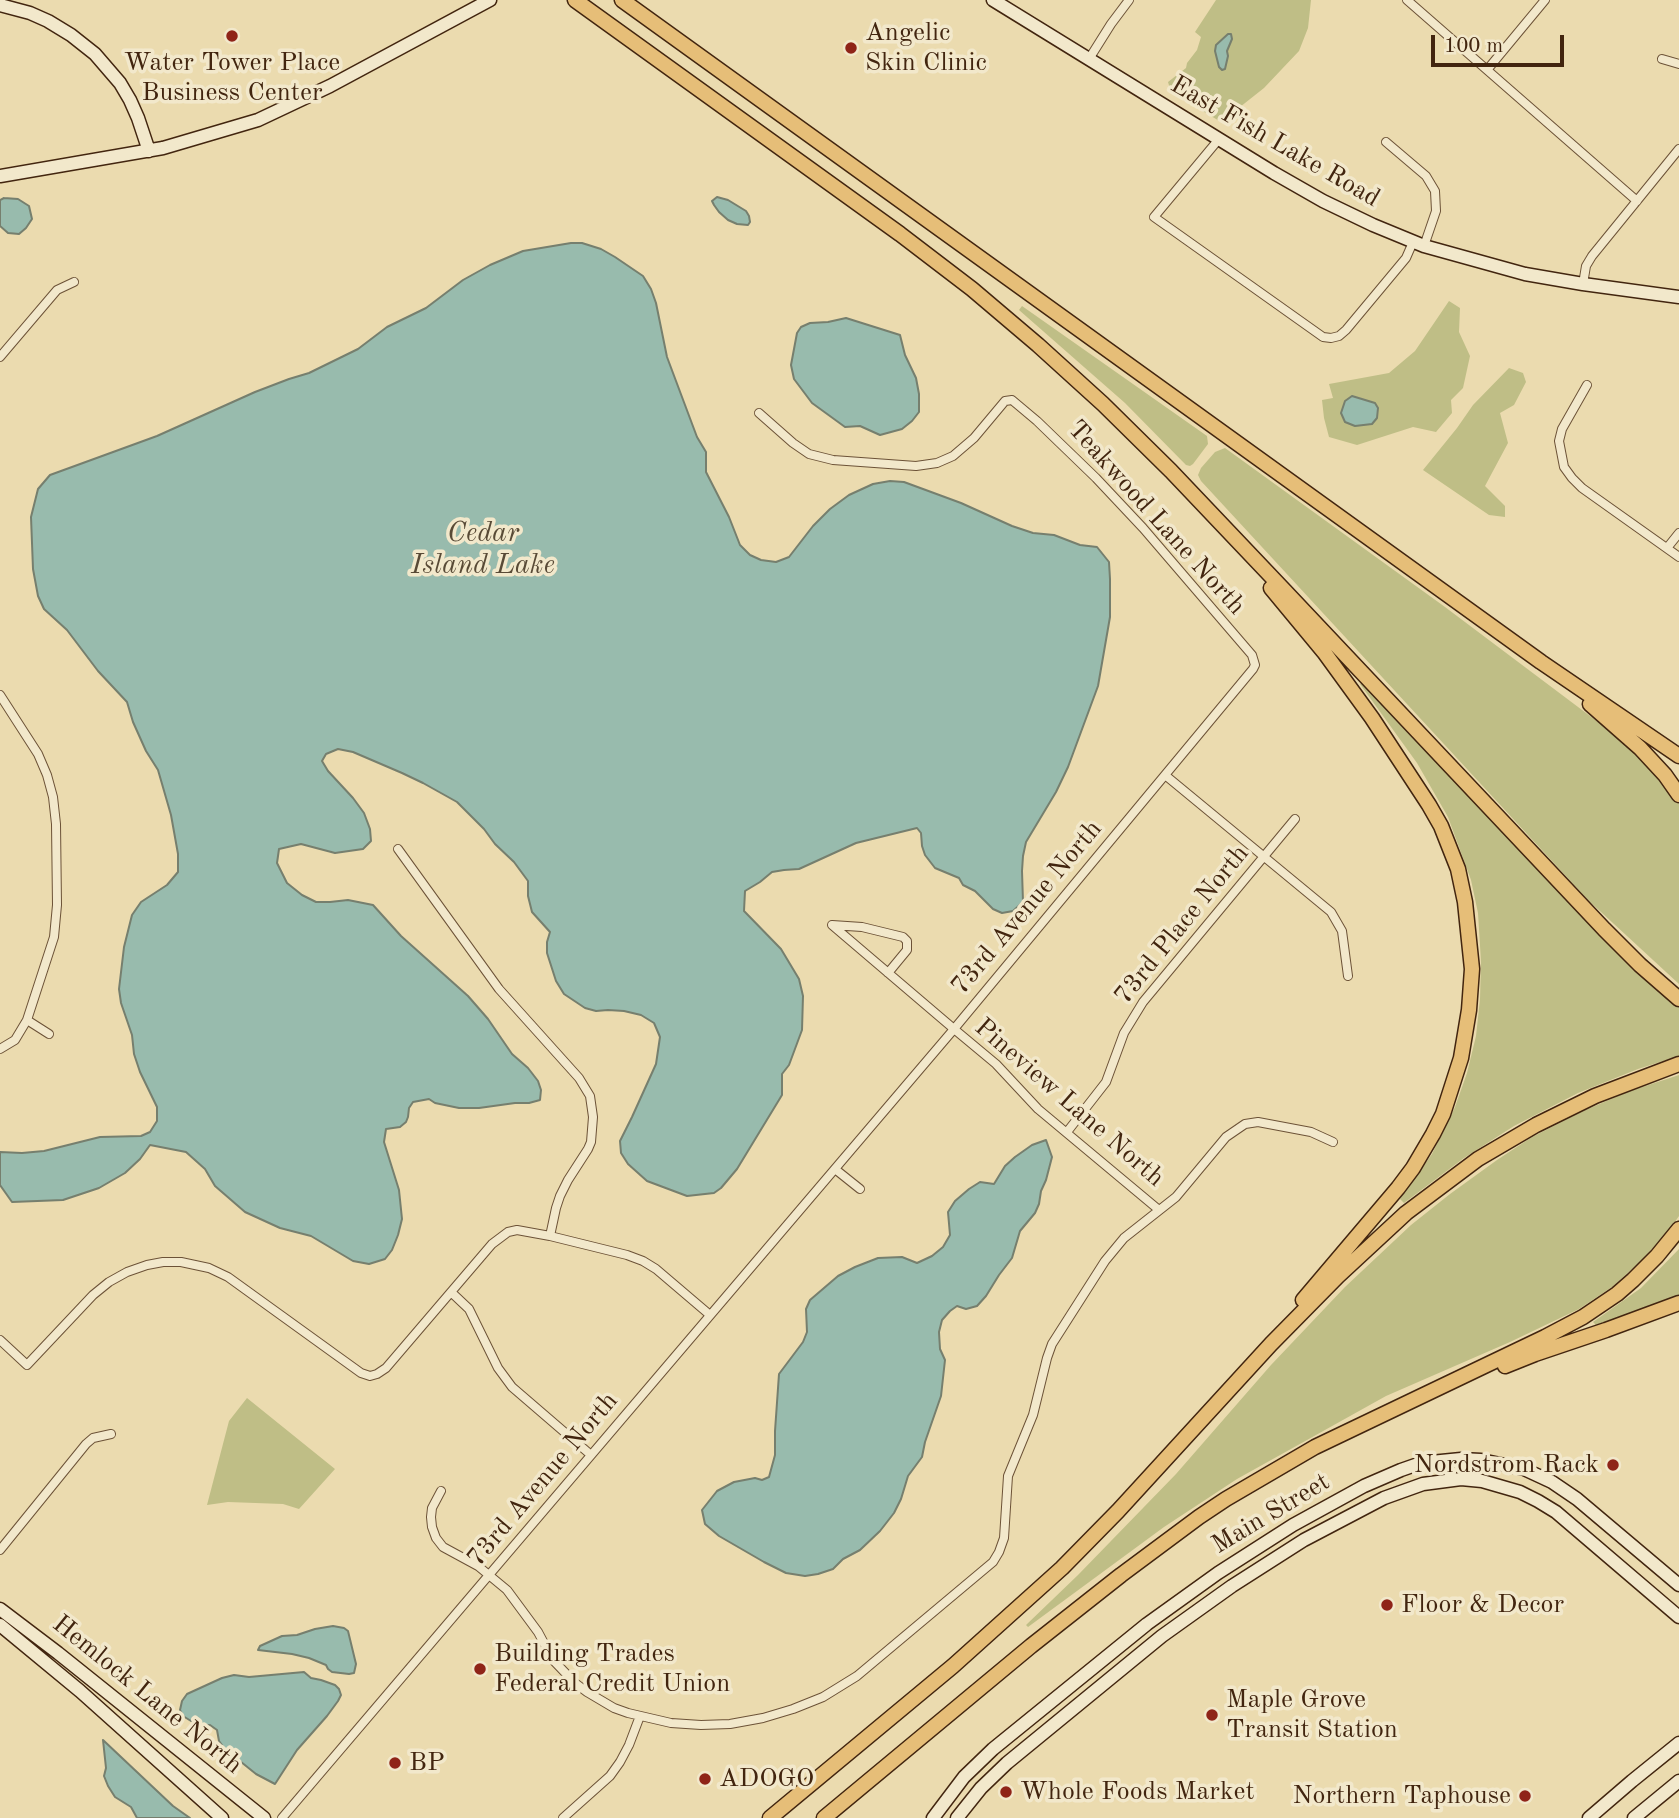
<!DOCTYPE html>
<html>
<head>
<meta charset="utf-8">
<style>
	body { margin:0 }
	#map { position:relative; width:1679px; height:1818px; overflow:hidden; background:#ebdbaf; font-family:"Old Standard TT",serif }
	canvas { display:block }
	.scale { position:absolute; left:1431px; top:35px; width:133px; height:32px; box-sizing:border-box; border:4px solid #42250f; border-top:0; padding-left:9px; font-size:21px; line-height:24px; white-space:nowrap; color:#42250f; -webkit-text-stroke:5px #f2e8cb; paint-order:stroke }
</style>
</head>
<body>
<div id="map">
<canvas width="1679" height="1818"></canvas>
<div class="scale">100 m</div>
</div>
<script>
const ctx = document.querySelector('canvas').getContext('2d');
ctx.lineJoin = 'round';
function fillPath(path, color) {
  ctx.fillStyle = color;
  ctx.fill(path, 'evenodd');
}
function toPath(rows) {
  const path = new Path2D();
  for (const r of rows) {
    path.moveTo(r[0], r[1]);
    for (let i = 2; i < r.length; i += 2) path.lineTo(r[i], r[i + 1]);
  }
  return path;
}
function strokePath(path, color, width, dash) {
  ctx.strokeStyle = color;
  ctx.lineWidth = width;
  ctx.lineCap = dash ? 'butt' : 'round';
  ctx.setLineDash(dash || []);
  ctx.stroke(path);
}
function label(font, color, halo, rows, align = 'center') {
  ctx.font = font + ' "Old Standard TT",serif';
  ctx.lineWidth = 7;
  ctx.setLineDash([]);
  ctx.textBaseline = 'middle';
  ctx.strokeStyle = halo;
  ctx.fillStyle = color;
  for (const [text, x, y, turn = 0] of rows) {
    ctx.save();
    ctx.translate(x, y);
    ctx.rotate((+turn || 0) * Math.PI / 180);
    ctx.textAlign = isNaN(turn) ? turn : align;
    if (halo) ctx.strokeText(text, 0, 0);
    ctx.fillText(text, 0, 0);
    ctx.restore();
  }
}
const green = toPath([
	[1216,0,1311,0,1308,28,1299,51,1264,88,1221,122,1171,92,1168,82,1186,68,1187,63,1197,50,1201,37,1195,32],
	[1449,301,1460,308,1459,332,1470,356,1463,388,1451,400,1452,413,1436,432,1413,427,1357,445,1329,437,1324,418,1322,400,1333,398,1329,384,1389,373,1415,351],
	[1022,306,1207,436,1208,444,1193,464,1190,466,1186,465,1125,403,1019,310],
	[1509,368,1523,373,1526,382,1514,405,1500,413,1508,443,1485,486,1505,506,1505,517,1489,515,1423,470,1457,428,1473,405],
	[1225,448,1445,607,1598,722,1600,719,1643,758,1679,804,1679,984,1588,900,1201,481,1198,475,1201,468,1215,452],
	[1363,682,1679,1006,1679,1056,1638,1069,1578,1093,1514,1126,1464,1158,1404,1203,1400,1199,1432,1154,1455,1107,1467,1073,1476,1036,1480,999,1481,962,1478,913,1471,880,1448,817,1417,763,1360,684],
	[1679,1075,1679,1216,1670,1229,1641,1261,1612,1287,1579,1309,1510,1342,1386,1396,1237,1479,1164,1527,1028,1627,1026,1625,1078,1575,1176,1474,1271,1365,1345,1287,1411,1225,1450,1194,1497,1160,1532,1137,1583,1111,1630,1091],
	[1679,1249,1679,1296,1596,1325,1593,1322,1641,1288],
	[247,1398,335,1469,299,1509,283,1504,228,1502,207,1505,229,1421]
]);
const water = toPath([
	[1228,34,1231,34,1232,39,1227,51,1228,56,1225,69,1222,70,1219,67,1215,51,1216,45,1228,34],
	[717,197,728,200,746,211,749,216,750,222,748,225,737,224,728,220,719,212,714,205,712,201,717,197],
	[4,198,18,199,29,206,32,219,26,228,19,234,8,233,0,226,0,200,4,198],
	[571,243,582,243,601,249,615,257,643,276,651,289,656,303,667,357,697,437,706,452,706,472,729,517,740,545,750,555,761,560,776,562,789,557,813,526,830,509,849,495,873,484,890,481,904,482,961,503,1012,526,1033,533,1054,535,1080,545,1097,547,1109,562,1110,579,1110,617,1098,686,1068,767,1056,792,1026,842,1023,856,1022,871,1023,902,1013,911,1002,913,993,909,975,891,963,885,959,878,935,868,925,855,922,846,921,833,917,828,856,843,799,869,784,870,772,872,760,882,745,891,744,911,781,949,799,979,803,996,802,1030,789,1065,782,1074,782,1095,737,1169,721,1188,714,1193,687,1196,647,1181,628,1164,621,1153,620,1141,632,1117,656,1064,660,1037,654,1023,641,1015,624,1011,608,1010,596,1011,585,1008,564,994,556,981,547,953,547,942,550,932,532,912,528,896,528,881,514,862,495,844,484,829,457,802,423,783,402,773,353,752,338,749,326,754,322,761,328,771,353,798,364,813,370,829,371,841,363,849,335,853,301,844,279,849,277,863,287,883,302,895,316,902,330,902,348,900,373,905,401,936,468,996,488,1019,512,1054,528,1068,538,1081,541,1090,540,1100,529,1103,515,1103,479,1108,459,1108,435,1103,429,1099,413,1102,409,1108,408,1117,406,1122,400,1127,386,1129,384,1142,399,1190,402,1219,398,1235,392,1250,385,1259,369,1264,353,1261,311,1236,280,1228,245,1212,215,1186,205,1169,186,1152,150,1145,140,1159,125,1173,99,1188,63,1200,12,1202,0,1185,0,1152,22,1153,44,1151,100,1137,141,1136,150,1132,157,1121,157,1107,140,1072,134,1054,132,1035,121,1003,119,989,124,947,132,915,141,902,167,885,178,872,178,854,171,815,158,770,146,751,133,722,127,702,98,671,67,630,44,609,38,596,33,569,31,517,38,489,50,475,157,436,255,392,289,379,309,373,358,349,387,327,426,308,463,280,490,265,523,251,571,243],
	[846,318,900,335,905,355,916,378,919,394,919,412,912,421,902,429,880,435,860,426,845,427,812,403,794,379,791,365,797,333,801,327,810,323,828,322,846,318],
	[1352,396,1375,403,1378,408,1377,418,1372,424,1355,426,1345,422,1341,413,1345,401,1352,396],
	[1046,1140,1052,1157,1046,1180,1041,1191,1039,1204,1035,1213,1020,1231,1012,1258,999,1275,986,1296,977,1306,966,1309,957,1306,950,1311,942,1320,939,1332,940,1349,945,1360,941,1396,925,1442,922,1457,908,1476,901,1499,894,1513,880,1531,860,1550,843,1559,833,1569,818,1574,805,1576,786,1573,764,1562,719,1536,705,1524,702,1510,717,1491,734,1482,755,1478,762,1480,769,1477,775,1455,775,1431,779,1374,803,1342,807,1332,806,1309,810,1300,838,1276,855,1267,878,1258,902,1257,917,1263,932,1256,943,1247,950,1235,948,1212,955,1201,969,1189,980,1182,994,1184,1005,1166,1015,1157,1032,1145,1046,1140],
	[333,1626,344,1628,348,1631,356,1664,354,1673,349,1674,332,1672,328,1669,326,1665,309,1658,292,1654,258,1650,260,1646,282,1636,297,1635,315,1629,333,1626],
	[304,1672,311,1678,321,1680,335,1685,339,1689,341,1695,338,1701,327,1716,297,1750,275,1784,256,1774,225,1749,219,1741,217,1730,210,1725,199,1726,183,1716,180,1710,182,1701,187,1694,222,1678,234,1675,249,1677,304,1672],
	[103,1740,173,1806,190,1818,137,1818,131,1807,115,1797,108,1786,104,1776,106,1768,103,1740]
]);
const street = toPath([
	[1407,0,1637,201],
	[1089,59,1111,24,1129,0],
	[1662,59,1679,64],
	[1487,70,1545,0],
	[1219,139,1154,217,1323,337,1331,338,1339,336,1346,330,1406,258,1413,242],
	[1386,142,1426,176,1435,191,1436,211,1424,246],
	[1583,284,1586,266,1592,256,1679,149],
	[0,357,57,290,74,282],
	[1587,385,1562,429,1559,441,1564,467,1572,478,1582,488,1679,557],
	[1667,548,1679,533],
	[0,695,38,754,47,775,53,797,56,824,57,905,54,937,27,1020,15,1040,0,1049],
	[1165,775,1331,912,1342,931,1348,976],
	[398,849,499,989,579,1078,590,1096,593,1117,591,1142,588,1149,568,1180,560,1196,556,1208,550,1236],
	[888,973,907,950,907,941,903,937,862,927,832,925,954,1029,996,1064,1038,1109,1159,1210],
	[27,1020,49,1034],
	[1067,1132,1106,1082,1124,1033,1143,1002,1295,819],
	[835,1169,860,1189],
	[451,1292,469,1309,498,1368,512,1387,591,1455],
	[0,1340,27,1365,93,1295,109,1282,127,1272,147,1265,163,1262,181,1262,209,1268,228,1277,361,1373,370,1376,377,1374,386,1368,492,1244,508,1232,517,1230,550,1236,627,1255,643,1261,656,1269,710,1315],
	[441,1491,432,1508,431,1517,432,1527,436,1538,443,1547,478,1566,507,1590,538,1632,553,1660,575,1683,587,1692,614,1708,628,1713,671,1723,701,1725,730,1724,763,1718,793,1709,823,1697,857,1676,993,1562,999,1552,1004,1538,1008,1476,1033,1415,1047,1358,1052,1344,1105,1261,1124,1238,1176,1197,1226,1137,1245,1124,1258,1122,1311,1132,1333,1142],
	[0,1550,86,1444,93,1438,111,1434],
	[282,1818,954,1029,1253,669,1255,665,1252,655,1143,528,1096,478,1037,421,1012,400,1005,401,974,438,953,456,937,463,916,466,833,460,809,454,793,443,759,413],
	[563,1818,610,1776,620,1762,629,1745,640,1716]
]);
const secondary = toPath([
	[993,0,1274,173,1323,201,1373,225,1424,246,1525,274,1583,284,1679,297],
	[0,5,30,13,48,21,71,35,95,54,120,83,130,100,138,118,149,151],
	[0,176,163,148,258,120,330,86,490,0],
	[0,1609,58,1653,264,1818],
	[0,1625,80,1691,222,1818],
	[933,1818,964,1777,993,1749,1147,1624,1218,1573,1293,1525,1364,1486,1401,1470,1421,1463,1461,1459,1481,1460,1524,1469,1552,1482,1577,1499,1679,1585],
	[957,1818,981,1788,1007,1763,1162,1636,1232,1586,1304,1540,1384,1498,1423,1484,1461,1479,1482,1481,1520,1492,1538,1501,1556,1512,1679,1617],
	[1589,1818,1632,1781,1679,1743],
	[1634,1818,1679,1781]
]);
const highway = toPath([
	[575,0,900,234,972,289,1038,345,1103,404,1171,471,1285,591,1604,929,1640,965,1679,999],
	[622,0,1541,662,1679,756],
	[1271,588,1324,652,1372,718,1429,805,1441,826,1458,869,1465,902,1472,969,1469,1010,1461,1058,1443,1114,1433,1134,1413,1168,1398,1188,1303,1300],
	[1590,704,1640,748,1665,775,1679,795],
	[1505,1366,1535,1354,1606,1330,1679,1303],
	[770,1818,953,1666,1062,1568,1118,1511,1271,1344,1338,1276,1406,1213,1478,1159,1536,1125,1595,1096,1679,1064],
	[824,1818,1031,1646,1121,1575,1199,1517,1226,1499,1315,1447,1545,1337,1583,1317,1617,1294,1633,1280,1657,1256,1679,1229]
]);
const markers = [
	[232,36,7,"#8f2418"],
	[851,48,7,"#8f2418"],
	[1613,1465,7,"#8f2418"],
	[1387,1605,7,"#8f2418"],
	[480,1669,7,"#8f2418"],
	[1212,1715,7,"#8f2418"],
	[395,1763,7,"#8f2418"],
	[705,1779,7,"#8f2418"],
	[1006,1792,7,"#8f2418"],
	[1525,1796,7,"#8f2418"]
];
const poiNames = [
	["Angelic",865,33],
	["Skin Clinic",865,63],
	["Water Tower Place",232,63,"center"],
	["Business Center",232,93,"center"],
	["Nordstrom Rack",1599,1465,"right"],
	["Floor & Decor",1401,1605],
	["Building Trades",494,1654],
	["Federal Credit Union",494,1684],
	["Maple Grove",1226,1700],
	["Transit Station",1226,1730],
	["BP",409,1763],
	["ADOGO",719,1779],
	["Whole Foods Market",1020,1792],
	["Northern Taphouse",1511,1796,"right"]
];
const streetNames = [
	["East Fish Lake Road",1275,142,30],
	["Teakwood Lane North",1156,518,48],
	["73rd Avenue North",1027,908,-50],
	["73rd Place North",1182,925,-51],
	["Pineview Lane North",1069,1103,41],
	["73rd Avenue North",543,1480,-50],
	["Main Street",1271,1514,-31],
	["Hemlock Lane North",147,1695,39]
];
const waterNames = [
	["Cedar",483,534],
	["Island Lake",483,566]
];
fillPath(green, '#bfbe86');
fillPath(water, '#98bbad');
strokePath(water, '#767f6e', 2);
strokePath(street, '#6c5237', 10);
strokePath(secondary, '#42250f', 15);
strokePath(highway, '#42250f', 17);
strokePath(street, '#f2e8cb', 8);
strokePath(secondary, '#f2e8cb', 12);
strokePath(highway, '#e6be78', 14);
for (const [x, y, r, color] of markers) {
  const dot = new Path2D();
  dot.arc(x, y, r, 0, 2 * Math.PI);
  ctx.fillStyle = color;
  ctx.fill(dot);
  strokePath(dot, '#f2e8cb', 2.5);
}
label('26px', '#42250f', '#f2e8cb', poiNames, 'left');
label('26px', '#42250f', '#f2e8cb', streetNames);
label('italic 28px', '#584a36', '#f2e8cb', waterNames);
</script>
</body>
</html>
